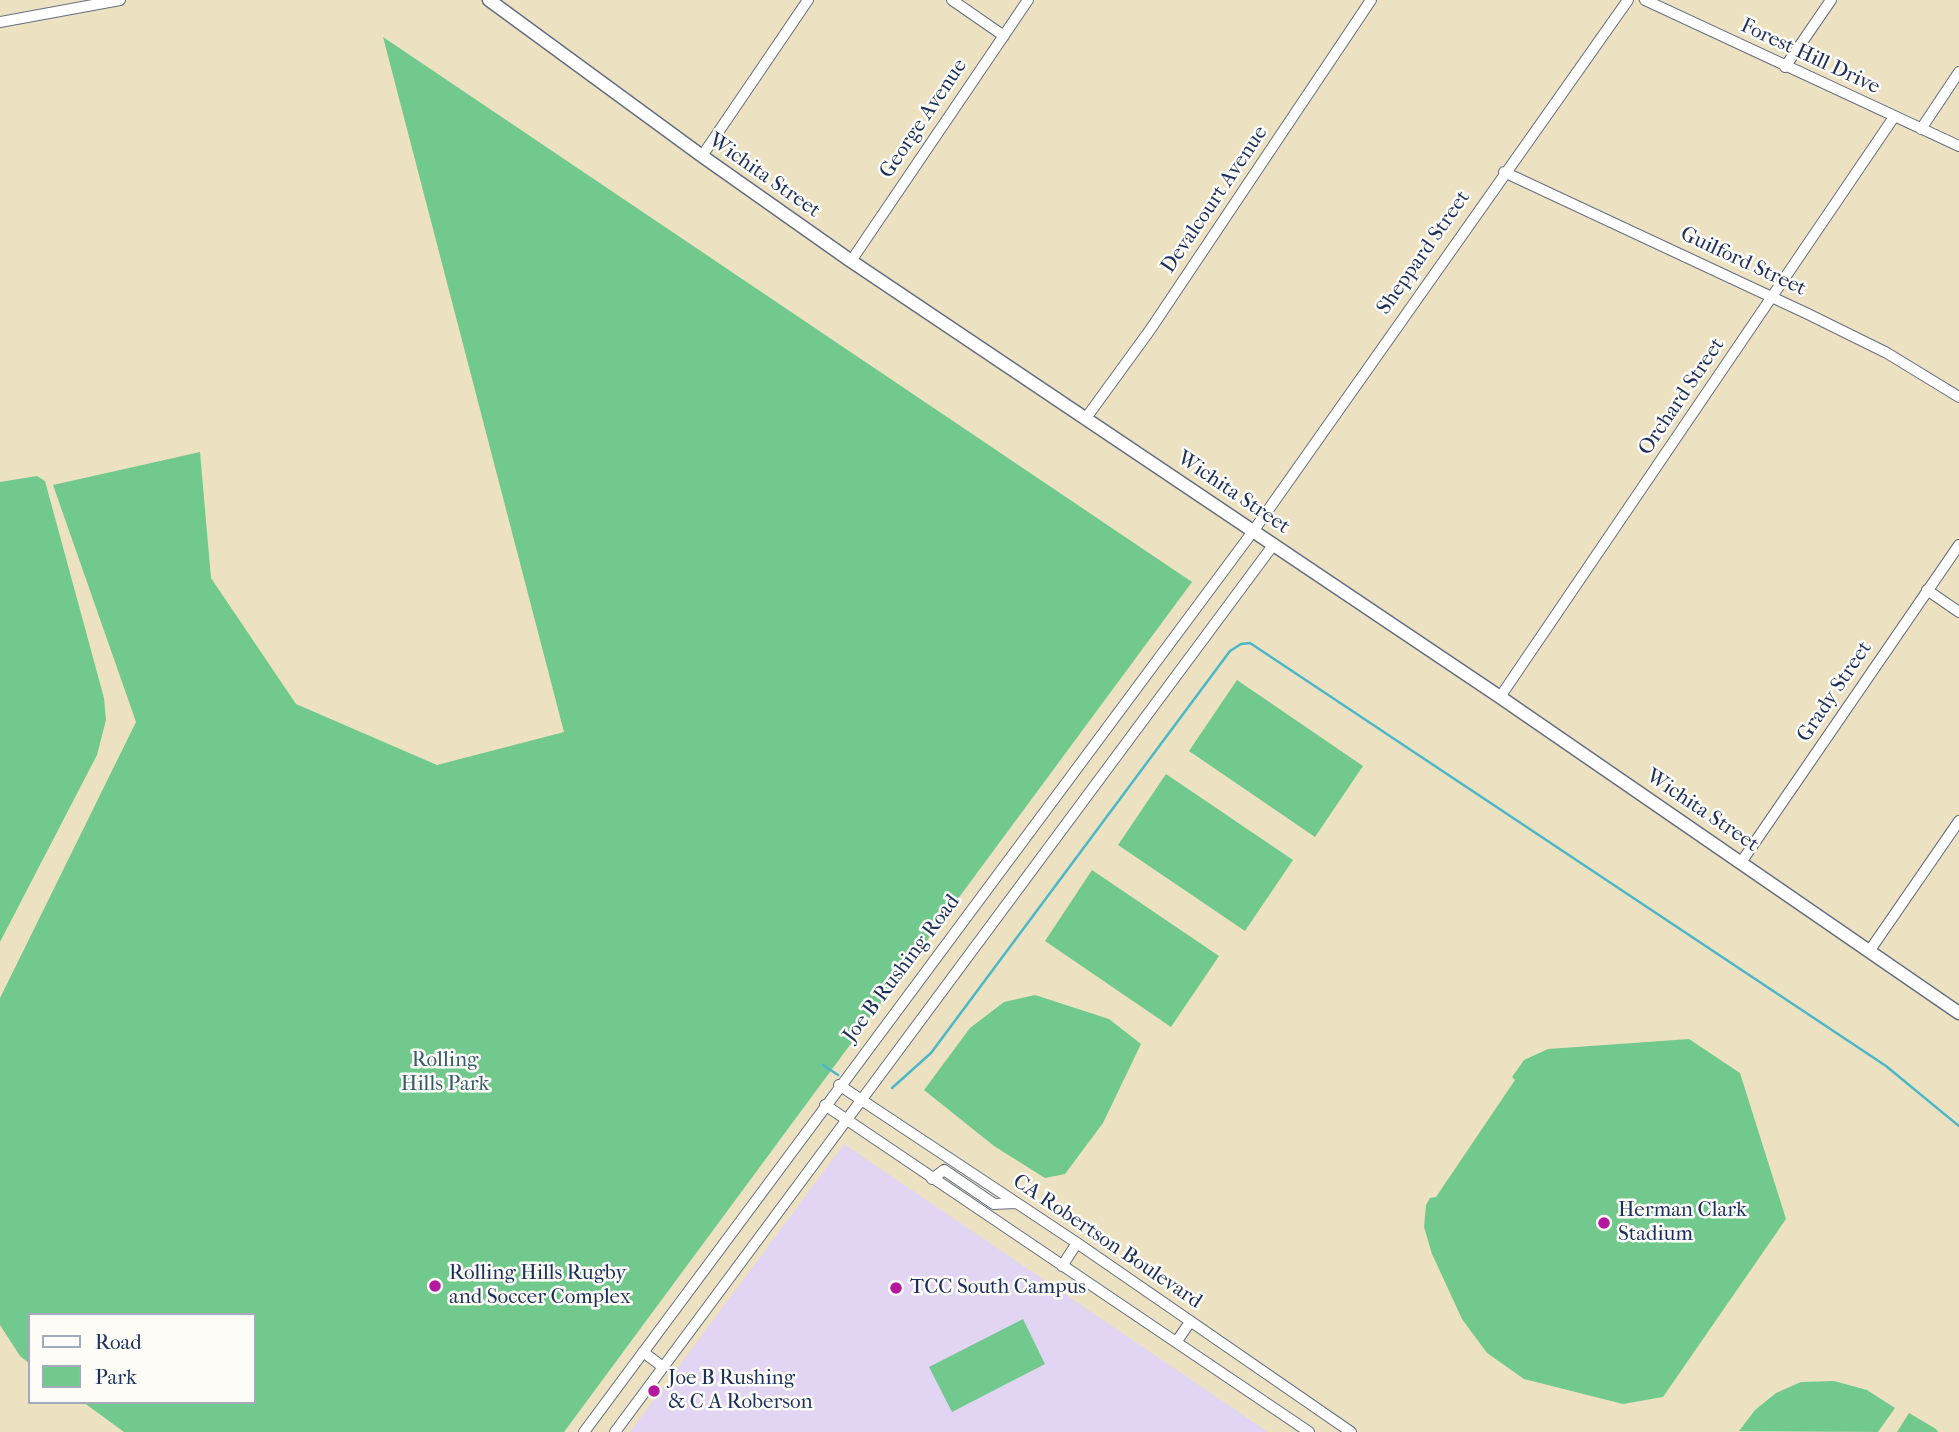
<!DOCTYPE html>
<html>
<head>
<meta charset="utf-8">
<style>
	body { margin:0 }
	#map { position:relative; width:1959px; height:1432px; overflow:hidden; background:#ece2c2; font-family:"IM FELL French Canon",serif }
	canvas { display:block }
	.legend { position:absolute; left:28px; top:1313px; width:228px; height:91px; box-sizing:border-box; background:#fdfcf7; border:2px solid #a3aaba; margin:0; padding:9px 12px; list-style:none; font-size:21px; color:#1b2f5e }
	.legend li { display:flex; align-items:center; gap:14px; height:35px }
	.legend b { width:35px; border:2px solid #a3aaba }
</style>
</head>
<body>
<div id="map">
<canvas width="1959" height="1432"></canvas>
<ul class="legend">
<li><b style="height:9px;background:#fff"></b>Road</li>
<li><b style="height:19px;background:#72c98e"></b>Park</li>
</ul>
</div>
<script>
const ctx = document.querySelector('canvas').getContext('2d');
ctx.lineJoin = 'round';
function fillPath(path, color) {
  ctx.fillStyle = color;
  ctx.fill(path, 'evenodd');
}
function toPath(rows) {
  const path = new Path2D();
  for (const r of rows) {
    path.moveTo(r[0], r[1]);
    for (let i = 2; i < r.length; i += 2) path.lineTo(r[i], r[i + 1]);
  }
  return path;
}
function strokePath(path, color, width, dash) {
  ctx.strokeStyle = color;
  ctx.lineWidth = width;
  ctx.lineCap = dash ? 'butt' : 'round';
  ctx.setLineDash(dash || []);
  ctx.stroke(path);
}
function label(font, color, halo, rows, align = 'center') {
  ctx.font = font + ' "IM FELL French Canon",serif';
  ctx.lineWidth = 5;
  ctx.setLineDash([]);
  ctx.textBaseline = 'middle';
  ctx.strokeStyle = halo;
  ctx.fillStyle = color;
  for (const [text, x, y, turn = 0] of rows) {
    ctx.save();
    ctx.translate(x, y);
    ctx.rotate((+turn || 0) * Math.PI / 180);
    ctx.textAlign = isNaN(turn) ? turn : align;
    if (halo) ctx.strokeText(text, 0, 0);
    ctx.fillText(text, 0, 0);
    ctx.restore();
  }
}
const built = toPath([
	[844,1144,1268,1432,630,1432]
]);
const green = toPath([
	[383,37,1192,582,564,1432,124,1432,83,1402,254,1402,254,1315,30,1315,30,1364,20,1356,0,1325,0,998,136,722,53,485,200,452,211,578,296,704,437,765,564,732],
	[37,476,45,481,104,698,106,720,97,755,0,942,0,482],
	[1237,680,1363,766,1315,837,1189,751],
	[1166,774,1293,860,1245,931,1118,845],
	[1092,870,1219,956,1171,1027,1045,941],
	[1035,995,1109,1019,1141,1044,1103,1123,1065,1174,1045,1178,994,1146,924,1090,970,1028,1004,1002],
	[1689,1039,1740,1073,1786,1219,1663,1397,1623,1404,1524,1379,1487,1353,1462,1319,1432,1254,1424,1227,1426,1205,1430,1198,1436,1197,1515,1080,1512,1077,1524,1060,1548,1049],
	[1023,1319,1045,1364,952,1412,929,1367],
	[1834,1381,1867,1390,1895,1408,1878,1432,1739,1431,1755,1410,1776,1393,1801,1382],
	[1909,1413,1936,1429,1938,1432,1897,1432]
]);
const stream = toPath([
	[823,1065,838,1075],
	[892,1088,931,1053,1230,651,1241,644,1250,643,1886,1066,1959,1126]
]);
const minor = toPath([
	[952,0,1004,36],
	[1645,0,1959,146],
	[0,22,120,0],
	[1785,67,1831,0],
	[1921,129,1959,72],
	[702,156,808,0],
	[1504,172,1808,314,1887,353,1959,397],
	[851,261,1028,0],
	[1086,418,1150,330,1371,0],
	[1927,590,1959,612],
	[1500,697,1894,117],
	[1742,861,1959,545],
	[1870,950,1959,821],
	[839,1085,1077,1243,1351,1432],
	[825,1105,1309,1432],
	[932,1179,944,1170,994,1204,1015,1203],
	[1062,1266,1077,1243],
	[1177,1341,1190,1322],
	[643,1352,663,1367],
	[584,1432,1254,530,1628,0],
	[615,1432,1274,544]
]);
const major = toPath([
	[489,0,702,156,851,261,1500,697,1959,1013]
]);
const markers = [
	[1604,1223,7,"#b5179e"],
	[435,1286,7,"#b5179e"],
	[896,1288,7,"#b5179e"],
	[654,1391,7,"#b5179e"]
];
const streetNames = [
	["Forest Hill Drive",1810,57,25],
	["George Avenue",924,119,-56],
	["Wichita Street",764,176,35],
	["Devalcourt Avenue",1215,200,-56],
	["Sheppard Street",1424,253,-55],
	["Guilford Street",1743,262,25],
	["Orchard Street",1682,397,-56],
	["Wichita Street",1233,493,34],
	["Grady Street",1835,692,-56],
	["Wichita Street",1702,811,34],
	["Joe B Rushing Road",902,969,-53],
	["CA Robertson Boulevard",1107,1242,34]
];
const parkNames = [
	["Rolling",445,1061],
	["Hills Park",445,1085]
];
const poiNames = [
	["Herman Clark",1618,1211],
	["Stadium",1618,1235],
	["Rolling Hills Rugby",449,1274],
	["and Soccer Complex",449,1298],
	["TCC South Campus",910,1288],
	["Joe B Rushing",668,1379],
	["& C A Roberson",668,1403]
];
fillPath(built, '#e2d4f3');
fillPath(green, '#72c98e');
strokePath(stream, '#4bb7c7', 2.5);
strokePath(minor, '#646e81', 12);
strokePath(major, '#646e81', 15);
strokePath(minor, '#fff', 10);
strokePath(major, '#fff', 12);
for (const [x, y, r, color] of markers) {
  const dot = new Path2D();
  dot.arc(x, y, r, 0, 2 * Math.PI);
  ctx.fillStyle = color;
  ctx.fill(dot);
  strokePath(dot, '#fdfcf7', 2.5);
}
label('21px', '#1b2f5e', '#fdfcf7', streetNames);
label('21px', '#355d6c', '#fdfcf7', parkNames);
label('21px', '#1b2f5e', '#fdfcf7', poiNames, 'left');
</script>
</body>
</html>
